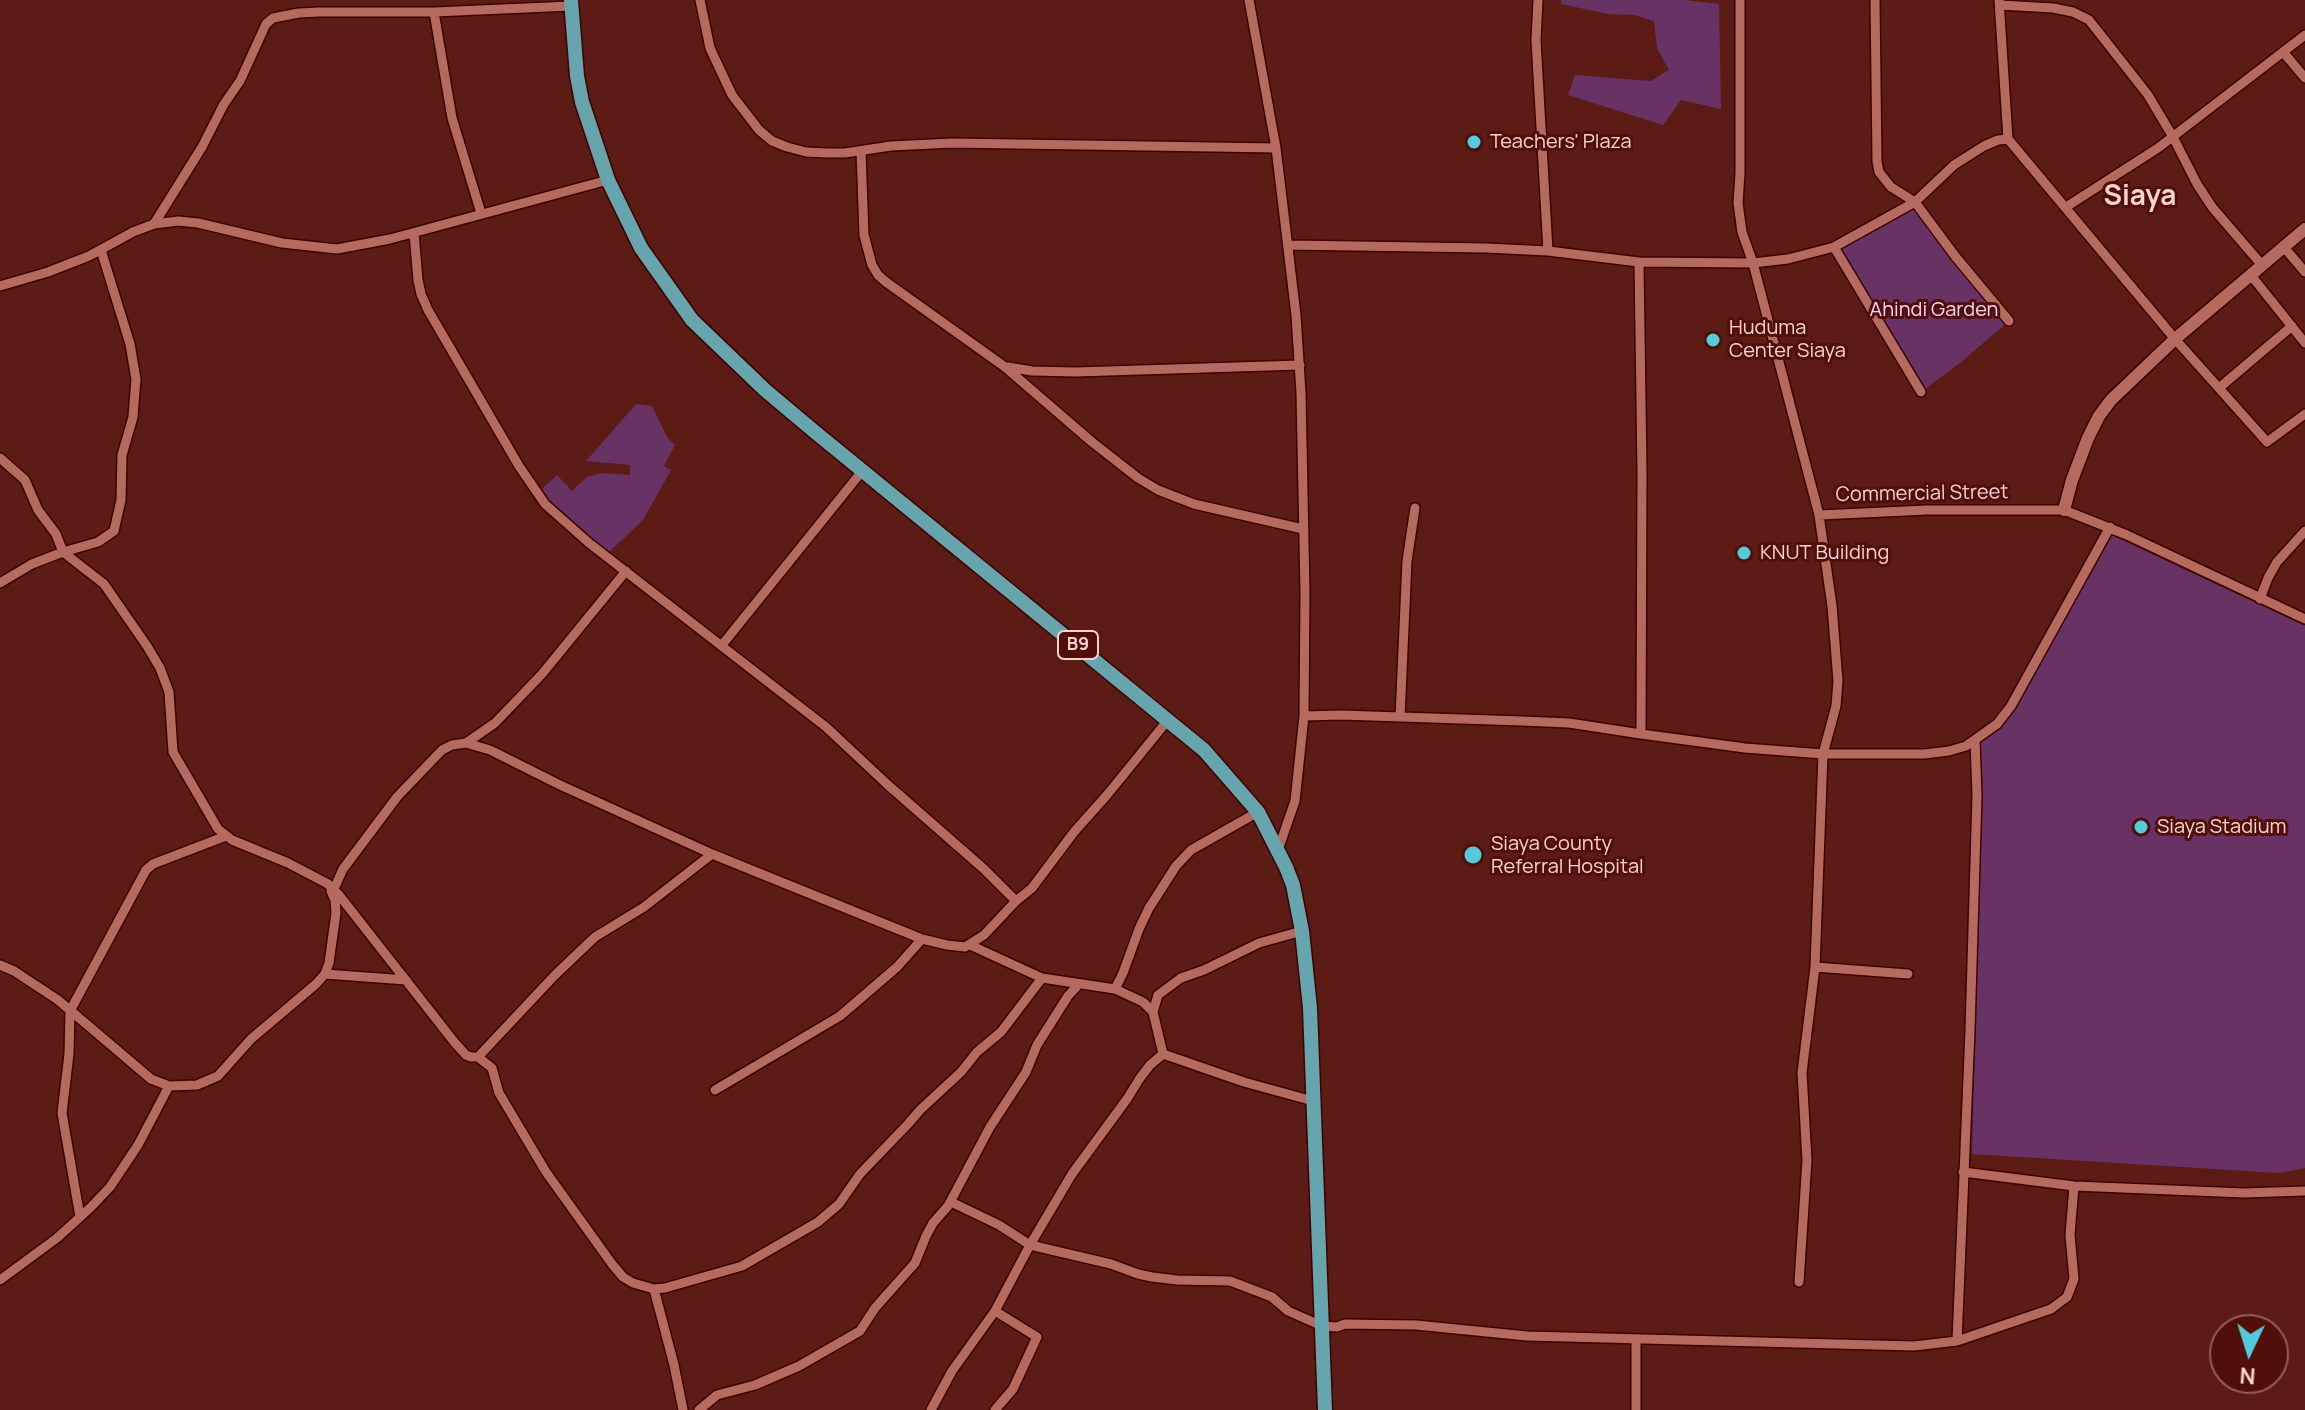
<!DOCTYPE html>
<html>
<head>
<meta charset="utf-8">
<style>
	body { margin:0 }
	#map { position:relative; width:2305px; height:1410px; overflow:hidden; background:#5d1b15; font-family:Manrope,sans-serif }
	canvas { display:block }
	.north { position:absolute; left:2209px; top:1314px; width:80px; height:80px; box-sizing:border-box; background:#500f0a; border:2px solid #955d57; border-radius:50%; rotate:184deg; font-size:22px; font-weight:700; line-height:32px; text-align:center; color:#fcd2cb }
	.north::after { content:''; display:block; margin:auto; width:28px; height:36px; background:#54cadc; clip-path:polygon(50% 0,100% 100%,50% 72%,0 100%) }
</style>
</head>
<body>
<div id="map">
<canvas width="2305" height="1410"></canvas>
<div class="north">N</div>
</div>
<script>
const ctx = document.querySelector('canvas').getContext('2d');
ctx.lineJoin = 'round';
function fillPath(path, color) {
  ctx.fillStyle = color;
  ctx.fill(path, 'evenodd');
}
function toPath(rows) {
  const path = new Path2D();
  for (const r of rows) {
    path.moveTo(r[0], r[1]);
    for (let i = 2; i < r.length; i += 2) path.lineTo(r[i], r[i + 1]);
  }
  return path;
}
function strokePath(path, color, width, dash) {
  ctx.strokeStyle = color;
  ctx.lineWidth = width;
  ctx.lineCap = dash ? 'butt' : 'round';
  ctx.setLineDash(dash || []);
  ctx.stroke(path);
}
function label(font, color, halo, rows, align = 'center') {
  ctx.font = font + ' Manrope,sans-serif';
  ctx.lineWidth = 6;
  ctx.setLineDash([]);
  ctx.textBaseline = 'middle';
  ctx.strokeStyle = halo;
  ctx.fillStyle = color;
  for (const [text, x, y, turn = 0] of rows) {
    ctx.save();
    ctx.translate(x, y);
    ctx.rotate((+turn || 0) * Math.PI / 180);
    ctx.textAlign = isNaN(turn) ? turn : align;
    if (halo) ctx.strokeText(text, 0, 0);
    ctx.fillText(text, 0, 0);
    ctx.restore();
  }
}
const green = toPath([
	[1561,0,1685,0,1719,4,1721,109,1681,100,1663,125,1568,95,1575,75,1651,81,1669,70,1657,48,1654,21,1634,15,1608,14,1561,4],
	[1915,202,2009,321,1960,363,1921,392,1838,252],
	[636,404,652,406,667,437,675,445,664,466,671,470,643,520,603,558,540,491,557,475,572,491,587,477,602,473,630,475,630,465,586,461],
	[2107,533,2305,626,2305,1168,2279,1173,1972,1154,1978,914,1975,740,2018,703]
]);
const minor = toPath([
	[700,0,710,48,732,95,759,130,772,141,787,147,806,152,827,153,845,153,891,146,952,143,1276,148],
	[1249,0,1276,148,1296,315,1301,393,1305,592,1304,716],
	[1538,0,1536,40,1548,251],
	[1740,0,1740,173,1738,203,1742,232,1753,263,1788,259,1834,247,1915,202,1954,165,1984,146,1998,140,2008,139,2175,339,2267,442,2305,414],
	[1875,0,1877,161,1879,172,1891,187,1915,202,1955,256,2009,321],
	[1999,0,2008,139],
	[2000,5,2053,8,2073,12,2089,20,2148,95,2173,137,2197,184,2212,207,2261,264],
	[434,12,452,118,481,213],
	[2284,53,2305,78],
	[861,151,864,235,872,265,878,275,886,282,1005,367,1092,442,1138,478,1158,490,1194,504,1303,529],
	[2066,207,2158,148,2305,35],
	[154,224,202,147,224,104,240,81,266,24,273,18,299,13,319,12,434,12,571,6],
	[414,233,418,280,421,294,428,310,519,466,545,504,589,543,826,727,888,785,984,869,1016,901],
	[1289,245,1486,248,1548,251,1639,262,1753,263,1819,515,1927,510,2064,510,2127,535,2305,619],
	[2283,246,2305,272],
	[1834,247,1921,392],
	[2250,274,2305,343],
	[0,286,48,272,89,256,133,232,154,224,178,221,198,223,282,243,337,249,390,239,608,180],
	[1008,367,1032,371,1076,372,1300,365],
	[2219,388,2292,326],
	[0,458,25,480,38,510,56,534,63,552,104,584,147,646,160,668,169,692,173,752,218,829,232,840,288,863,328,884,339,895,455,1043,466,1055,471,1057,478,1057,492,1068,499,1093,546,1172,612,1264,623,1277,633,1283,654,1289,665,1288,742,1266,818,1222,839,1204,860,1174,908,1124,920,1110,961,1072,977,1052,1001,1032,1042,978],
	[1819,515,1832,606,1838,681,1836,706,1823,754,1815,967,1908,974],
	[0,583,32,564,63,552,98,542,114,531,121,500,122,455,133,417,136,379,130,344,101,250],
	[2260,599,2268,578,2277,562,2305,531],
	[722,645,863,470],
	[1400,717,1407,561,1415,508],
	[1641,734,1745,748,1823,754,1924,754,1949,751,1966,746,1997,724,2011,706,2110,527],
	[466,743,495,723,542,674,626,571],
	[1278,850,1295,801,1304,716,1341,715,1522,721,1569,723,1641,734,1642,472,1639,262],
	[334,889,343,869,397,797,442,750,452,745,466,743,490,750,560,785,712,854,922,939,947,945,965,947,984,935,1016,901,1032,888,1074,832,1107,795,1168,720],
	[0,965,14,971,58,1000,151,1079,169,1086,197,1085,218,1076,251,1039,316,984,325,974,329,963,336,913,335,900,331,891],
	[325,974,406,980],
	[1115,989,1123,973,1139,929,1149,908,1176,866,1191,850,1258,812],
	[1153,1012,1158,995,1181,978,1204,970,1259,943,1302,931],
	[1163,1054,1244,1082,1313,1101],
	[478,1057,555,975,595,937,644,907,712,854],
	[715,1090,840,1016,897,967,922,939],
	[1963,1172,2074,1186,2244,1193,2305,1191],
	[951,1202,999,1225,1030,1245,1111,1264,1138,1274,1152,1277,1177,1280,1230,1281,1272,1297,1288,1311,1322,1326,1337,1327,1345,1324,1416,1325,1527,1336,1914,1346,1957,1341,1970,1030,1977,796,1975,740],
	[80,1217,62,1113,69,1054,70,1011,146,870,153,864,226,836],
	[0,1280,57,1238,90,1208,110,1187,138,1145,169,1086],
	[1799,1282,1807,1160,1802,1073,1815,967],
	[654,1289,674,1365,683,1410],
	[995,1311,1037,1337,1013,1389,995,1410],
	[1636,1339,1636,1410],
	[1957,1341,2051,1309,2067,1297,2074,1279,2070,1235,2074,1186],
	[699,1410,717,1395,755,1385,799,1366,860,1331,875,1308,915,1263,926,1236,933,1223,948,1206,990,1127,1026,1072,1037,1045,1068,996,1078,985],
	[931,1410,952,1371,995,1311,1030,1245,1072,1174,1127,1099,1140,1078,1150,1065,1163,1054,1153,1012,1143,1002,1115,989,1042,978,970,945]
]);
const secondary = toPath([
	[2064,510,2072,480,2088,438,2099,416,2111,400,2175,339,2305,229]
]);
const trunk = toPath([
	[571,0,577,76,582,102,608,180,641,248,692,320,765,390,815,432,1204,750,1258,812,1286,867,1293,885,1302,931,1310,1008,1325,1410]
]);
const markers = [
	[1474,142,8,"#54cadc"],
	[1713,340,8,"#54cadc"],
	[1744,553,8,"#54cadc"],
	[2141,827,8,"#54cadc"],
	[1473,855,10,"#54cadc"]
];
const shields = [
	[1078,645,40]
];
const shieldNames = [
	["B9",1078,645]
];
const poiNames = [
	["Teachers' Plaza",1490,142],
	["Huduma",1729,328],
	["Center Siaya",1729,351],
	["KNUT Building",1760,553],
	["Siaya Stadium",2157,827],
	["Siaya County",1491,844],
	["Referral Hospital",1491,867]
];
const parkNames = [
	["Ahindi Garden",1934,310]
];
const streetNames = [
	["Commercial Street",1922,494,-1]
];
const districtNames = [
	["Siaya",2140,197]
];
fillPath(green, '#683265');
strokePath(minor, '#3f0000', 12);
strokePath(secondary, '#3f0000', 15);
strokePath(trunk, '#3f0000', 17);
strokePath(minor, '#b46a5f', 9);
strokePath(secondary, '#b46a5f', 12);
strokePath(trunk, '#66a4ae', 14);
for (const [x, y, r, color] of markers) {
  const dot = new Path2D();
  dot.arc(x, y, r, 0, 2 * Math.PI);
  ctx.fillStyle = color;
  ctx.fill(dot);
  strokePath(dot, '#500f0a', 3);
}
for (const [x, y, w] of shields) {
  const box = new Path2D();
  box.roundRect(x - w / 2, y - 14, w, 28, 6);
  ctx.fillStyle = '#500f0a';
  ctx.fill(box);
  strokePath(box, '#fcd2cb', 2);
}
label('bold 18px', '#fcd2cb', null, shieldNames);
label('20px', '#fcd2cb', '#500f0a', poiNames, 'left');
label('20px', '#fcd4f9', '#500f0a', parkNames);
label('20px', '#fcd2cb', '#500f0a', streetNames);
label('bold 28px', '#f5d4ce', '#500f0a', districtNames);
</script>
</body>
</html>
